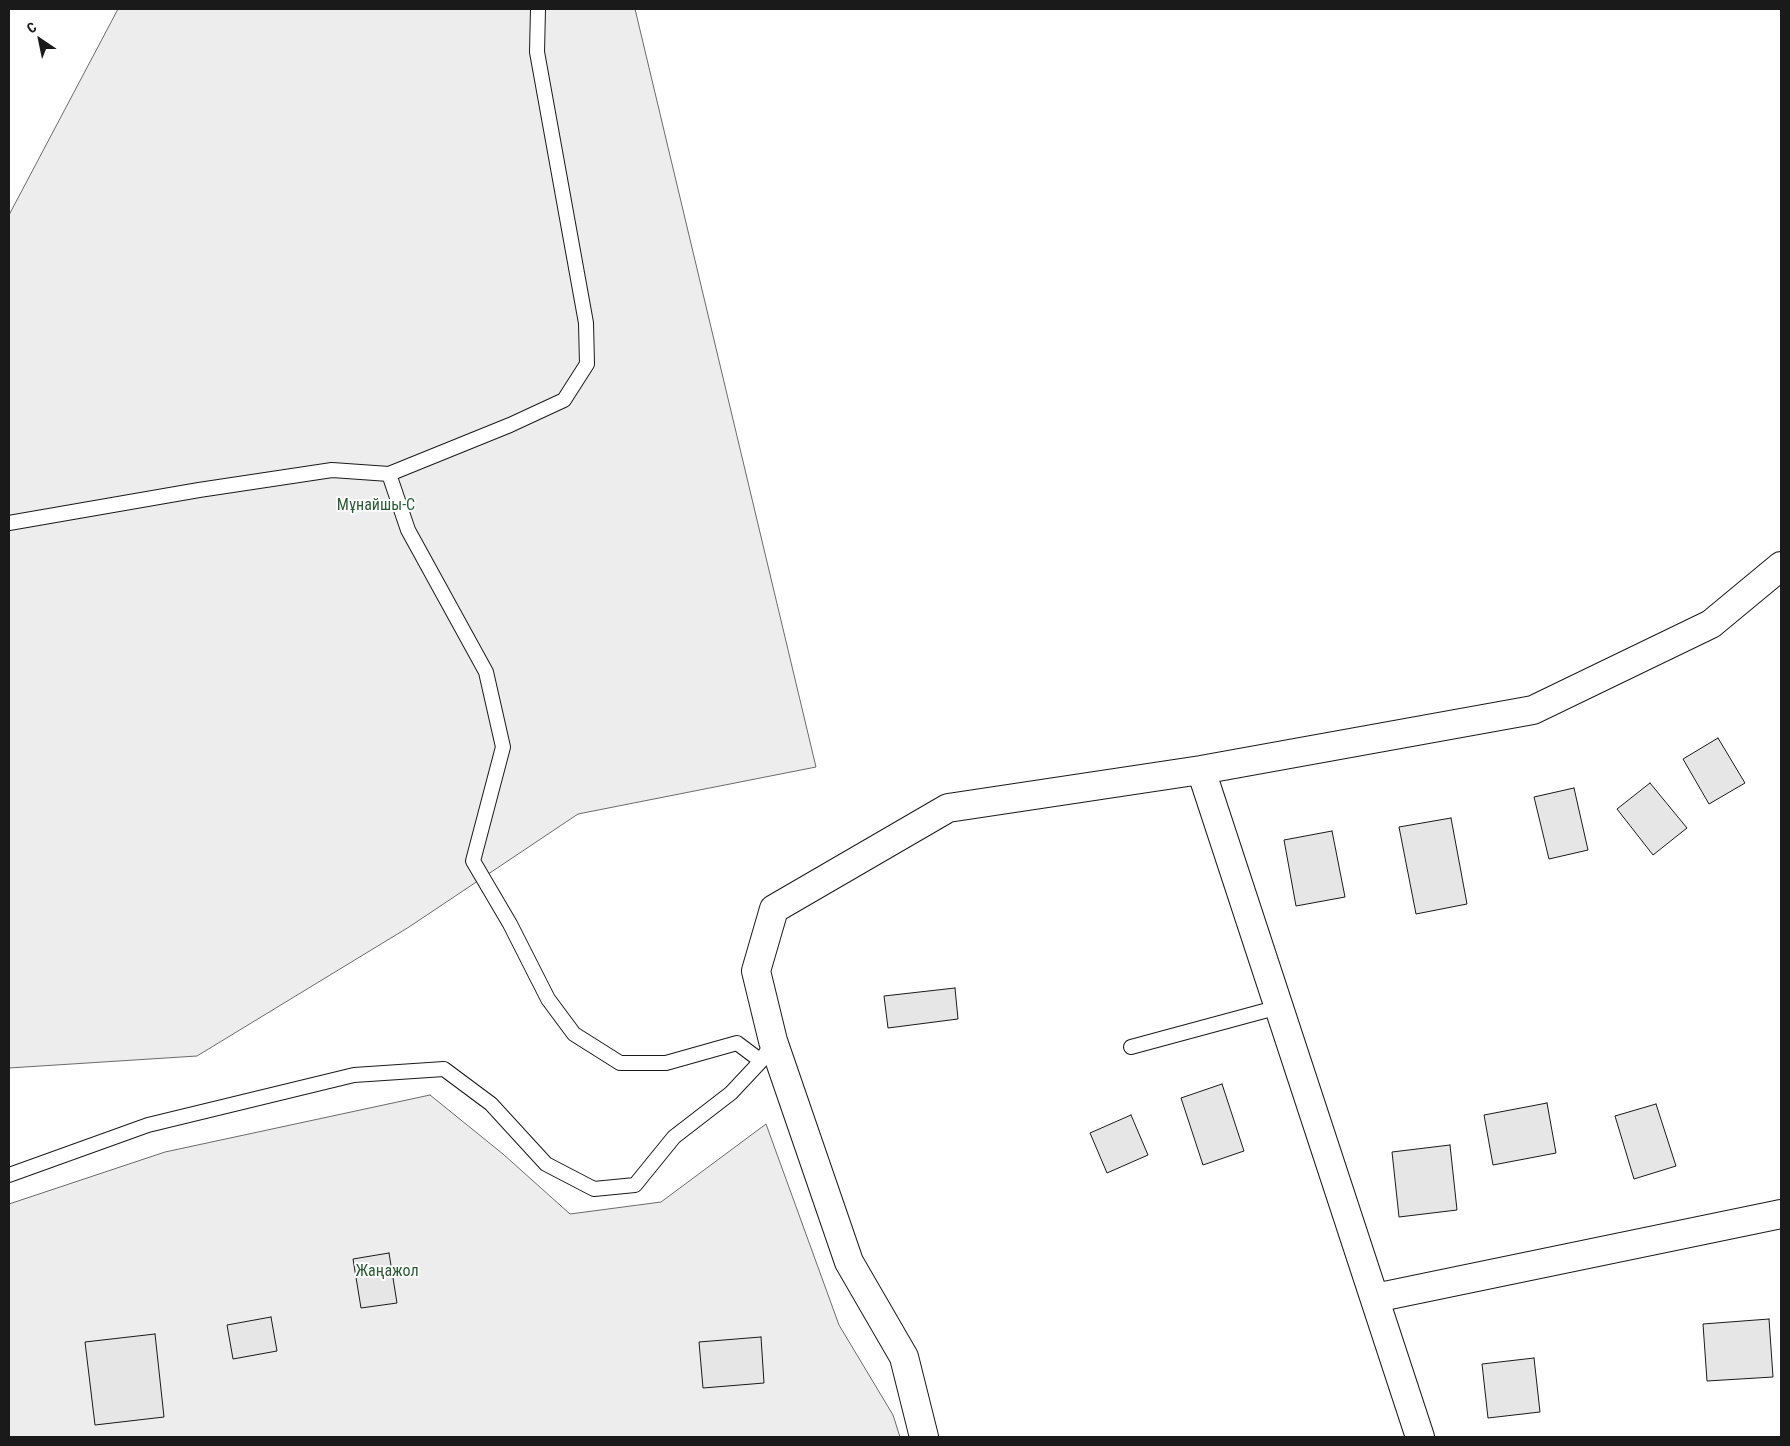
<!DOCTYPE html>
<html>
<head>
<meta charset="utf-8">
<style>
	body { margin:0 }
	#map { position:relative; width:1790px; height:1446px; overflow:hidden; background:#fff; font-family:"Roboto Condensed",sans-serif }
	canvas { display:block }
	.frame { position:absolute; inset:0; border:10px solid #1a1a1a; pointer-events:none }
	.north { position:absolute; left:15px; top:15px; width:50px; height:50px; -webkit-text-stroke:4px #fff; paint-order:stroke; rotate:326deg; font-size:14px; font-weight:700; line-height:20px; text-align:center; color:#1a1a1a }
	.north::after { content:''; display:block; margin:auto; width:18px; height:22px; background:#1a1a1a; clip-path:polygon(50% 0,100% 100%,50% 72%,0 100%) }
</style>
</head>
<body>
<div id="map">
<canvas width="1790" height="1446"></canvas>
<div class="frame"></div>
<div class="north">С</div>
</div>
<script>
const ctx = document.querySelector('canvas').getContext('2d');
ctx.lineJoin = 'round';
function fillPath(path, color) {
  ctx.fillStyle = color;
  ctx.fill(path, 'evenodd');
}
function toPath(rows) {
  const path = new Path2D();
  for (const r of rows) {
    path.moveTo(r[0], r[1]);
    for (let i = 2; i < r.length; i += 2) path.lineTo(r[i], r[i + 1]);
  }
  return path;
}
function strokePath(path, color, width, dash) {
  ctx.strokeStyle = color;
  ctx.lineWidth = width;
  ctx.lineCap = dash ? 'butt' : 'round';
  ctx.setLineDash(dash || []);
  ctx.stroke(path);
}
function label(font, color, halo, rows, align = 'center') {
  ctx.font = font + ' "Roboto Condensed",sans-serif';
  ctx.lineWidth = 4;
  ctx.setLineDash([]);
  ctx.textBaseline = 'middle';
  ctx.strokeStyle = halo;
  ctx.fillStyle = color;
  for (const [text, x, y, turn = 0] of rows) {
    ctx.save();
    ctx.translate(x, y);
    ctx.rotate((+turn || 0) * Math.PI / 180);
    ctx.textAlign = isNaN(turn) ? turn : align;
    if (halo) ctx.strokeText(text, 0, 0);
    ctx.fillText(text, 0, 0);
    ctx.restore();
  }
}
const green = toPath([
	[118,9,635,9,816,767,578,814,409,927,197,1056,9,1068,9,215,118,9],
	[430,1095,503,1154,570,1214,661,1202,766,1124,839,1325,893,1415,900,1437,9,1437,9,1204,165,1152,430,1095]
]);
const building = toPath([
	[1718,738,1745,783,1709,804,1683,759,1718,738],
	[1650,783,1687,828,1653,855,1617,809,1650,783],
	[1574,788,1588,850,1549,859,1534,797,1574,788],
	[1451,818,1467,904,1416,914,1399,827,1451,818],
	[1332,831,1345,897,1296,906,1284,840,1332,831],
	[955,988,958,1019,888,1028,884,996,955,988],
	[1222,1084,1244,1151,1203,1165,1181,1098,1222,1084],
	[1547,1103,1556,1153,1493,1165,1484,1115,1547,1103],
	[1656,1104,1676,1166,1634,1179,1615,1116,1656,1104],
	[1131,1115,1148,1155,1107,1173,1090,1133,1131,1115],
	[1450,1145,1457,1210,1399,1217,1392,1152,1450,1145],
	[389,1253,397,1303,361,1308,353,1259,389,1253],
	[271,1317,277,1351,233,1359,227,1325,271,1317],
	[1769,1319,1773,1377,1707,1381,1703,1324,1769,1319],
	[155,1334,164,1417,95,1425,85,1342,155,1334],
	[761,1337,764,1383,703,1388,699,1342,761,1337],
	[1534,1358,1540,1412,1488,1418,1482,1364,1534,1358]
]);
const service = toPath([
	[389,474,408,530,486,672,503,747,473,861,510,924,548,999,574,1034,620,1063,666,1063,737,1043,761,1061],
	[9,523,199,490,332,470,389,474,510,425,564,400,587,364,586,323,537,52,538,9],
	[1131,1047,1279,1007],
	[9,1175,148,1125,354,1075,444,1069,491,1104,546,1164,594,1189,635,1185,674,1137,731,1093,761,1061,773,1041]
]);
const minor = toPath([
	[1201,770,1420,1437],
	[1375,1298,1781,1214],
	[924,1437,904,1357,849,1262,773,1041,756,971,774,909,948,808,1201,770,1533,710,1711,624,1781,566]
]);
const parkNames = [
	["Мұнайшы-С",376,506],
	["Жаңажол",387,1272]
];
fillPath(green, '#ededed');
strokePath(green, '#6a6a6a', 1);
fillPath(building, '#e6e6e6');
strokePath(building, '#1a1a1a', 1);
strokePath(service, '#1a1a1a', 16);
strokePath(minor, '#1a1a1a', 30);
strokePath(service, '#fff', 14);
strokePath(minor, '#fff', 28);
label('16px', '#2b5a34', '#fff', parkNames);
</script>
</body>
</html>
